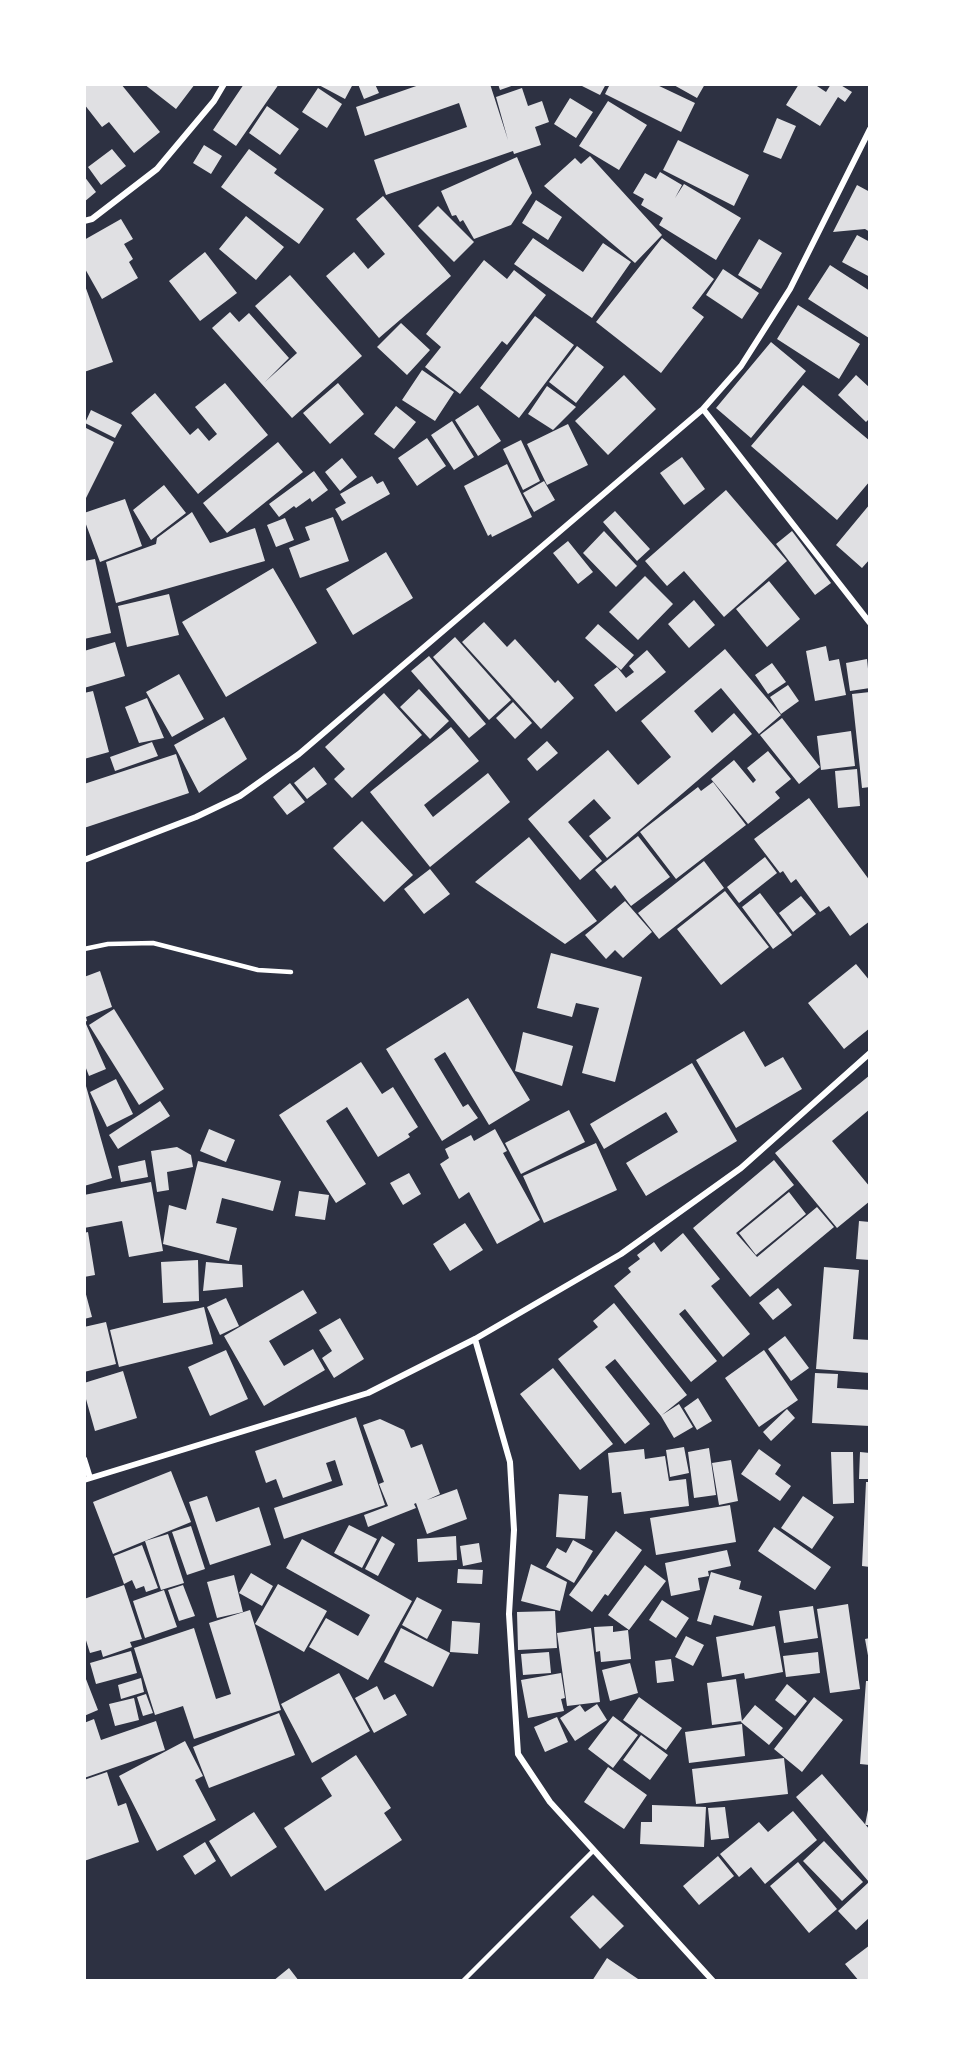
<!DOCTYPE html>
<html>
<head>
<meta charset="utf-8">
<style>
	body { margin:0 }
	#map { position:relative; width:954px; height:2065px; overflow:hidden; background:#2d3142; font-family:"Work Sans",sans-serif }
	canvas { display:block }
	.frame { position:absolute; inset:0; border:86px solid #fff; pointer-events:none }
</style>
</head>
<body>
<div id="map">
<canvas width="954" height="2065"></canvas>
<div class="frame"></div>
</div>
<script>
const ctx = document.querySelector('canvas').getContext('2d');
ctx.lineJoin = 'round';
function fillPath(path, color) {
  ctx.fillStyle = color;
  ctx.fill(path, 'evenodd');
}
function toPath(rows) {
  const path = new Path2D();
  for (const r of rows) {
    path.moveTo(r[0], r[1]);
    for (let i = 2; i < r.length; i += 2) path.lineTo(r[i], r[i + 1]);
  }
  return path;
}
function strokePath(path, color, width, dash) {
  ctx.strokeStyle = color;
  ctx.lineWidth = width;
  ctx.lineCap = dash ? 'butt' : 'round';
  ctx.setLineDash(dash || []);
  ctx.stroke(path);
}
const building = toPath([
	[84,84,121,84,160,132,134,153,109,122,102,127,84,104],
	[144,84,195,84,176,109],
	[244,84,279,84,236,146,213,130],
	[317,84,353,84,345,99],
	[358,84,375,84,379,93,364,99],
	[422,84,490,84,508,140,496,97,522,88,528,106,542,101,549,122,535,127,541,145,514,154,513,151,386,195,374,160,467,127,459,103,365,136,356,107],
	[498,84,517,84,500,90],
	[583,84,606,84,600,95,582,86],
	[610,84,655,84,695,103,681,132,605,94],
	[672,84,705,84,697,98],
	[799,84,814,84,826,92,831,84,839,84,852,92,845,102,838,97,820,126,786,105],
	[318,88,342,104,327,128,302,112],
	[570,98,593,112,576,138,554,124],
	[608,101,647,125,619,170,579,146],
	[267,106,299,129,280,155,249,133],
	[777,118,796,126,781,159,763,152],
	[678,140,749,175,734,206,663,170],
	[204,145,222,156,211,174,193,163],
	[112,149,126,166,101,185,88,167],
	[249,149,277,169,274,173,324,209,299,244,221,187],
	[590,156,662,235,635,263,544,186,575,158,581,164],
	[517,157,532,193,511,225,474,239,463,220,460,222,456,215,452,216,441,191],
	[660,172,682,185,675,198,684,184,741,218,716,260,659,225,663,218,641,205,644,199,633,193,645,173,656,179],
	[84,176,96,192,84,202],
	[857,185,870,192,870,232,865,229,833,232],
	[383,196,451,276,379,338,326,276,354,252,368,269,385,254,356,219],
	[536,200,562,217,548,240,522,223],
	[438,206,474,242,454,262,418,226],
	[246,216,284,247,256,280,219,249],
	[121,219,133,239,124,244,133,259,129,262,138,278,102,299,84,267,84,240],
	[857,235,870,242,870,277,842,262],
	[533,238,583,272,603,243,631,262,592,318,514,264],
	[662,238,714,279,692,308,704,317,661,373,596,322],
	[759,239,782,253,761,289,738,275],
	[205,252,237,293,200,321,169,281],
	[484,260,507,279,514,270,546,295,507,345,502,341,460,394,425,367,441,347,426,334],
	[830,265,870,291,869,338,808,299],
	[723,269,759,293,742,319,706,295],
	[290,275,362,356,292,418,212,328,230,312,239,322,249,313,289,358,265,382,297,353,255,306],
	[84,283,113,362,84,372],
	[798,305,860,344,839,379,777,339],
	[535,316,574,345,519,418,480,388],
	[401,323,430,350,407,375,377,347],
	[771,342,806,371,751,438,716,408],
	[577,346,604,367,576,403,549,382],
	[422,370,454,392,435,421,402,400],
	[624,375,656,409,608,455,575,421],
	[856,375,870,388,870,418,866,422,838,395],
	[225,383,268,435,198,494,131,413,155,393,190,435,198,428,209,441,217,434,195,407],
	[338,383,364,414,330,444,303,413],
	[803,385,870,441,870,481,837,520,751,446],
	[547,386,576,407,553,430,528,414],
	[478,405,501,441,478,456,455,420],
	[396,406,416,422,394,449,374,434],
	[91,410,122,425,115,438,85,423],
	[452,421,474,457,454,470,431,435],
	[568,424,588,465,547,485,527,444],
	[84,427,114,442,84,502],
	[427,438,446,466,417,486,398,458],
	[521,440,540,481,523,490,503,449],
	[278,442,303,472,227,533,203,503],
	[682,457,705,489,684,505,660,473],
	[342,458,357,477,340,491,325,472],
	[507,464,532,517,492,537,491,534,488,536,464,486],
	[314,471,328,490,312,502,310,498,296,508,294,506,279,517,269,504],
	[372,476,377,484,383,481,390,494,342,521,335,509,346,503,340,494],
	[544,481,555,500,534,512,523,493],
	[164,485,186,513,151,540,133,510],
	[726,490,787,561,724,617,684,571,667,586,645,561],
	[125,499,142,546,100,562,84,519,84,513],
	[870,504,870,559,862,568,836,545],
	[615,511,650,549,637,561,603,522],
	[192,512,210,543,255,528,265,561,116,603,106,562,156,544,157,538],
	[333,517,349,561,300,578,289,548,310,540,305,527],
	[285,518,294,540,276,547,267,525],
	[604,531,637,566,616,587,583,553],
	[792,531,831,583,815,595,776,544],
	[568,541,593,572,578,584,553,553],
	[386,552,413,598,353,635,326,589],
	[95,559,111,633,84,639,84,561],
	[273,568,317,643,226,697,182,622],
	[645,576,673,604,638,640,609,612],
	[769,581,800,619,767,647,736,609],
	[169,594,179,635,127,647,118,606],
	[694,600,715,625,689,648,668,624],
	[484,622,507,647,515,639,555,683,558,680,574,698,541,729,462,642],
	[598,624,634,655,621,670,585,638],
	[455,637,511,700,489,720,433,657],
	[115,642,125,676,84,688,84,651],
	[826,646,829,661,839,659,846,695,815,701,806,651],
	[725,649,781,715,759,734,721,688,694,711,712,733,734,713,752,734,607,858,589,836,611,818,594,799,568,822,602,861,580,880,528,819,608,750,638,785,671,757,641,721],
	[647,650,666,672,616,712,594,685,617,667,626,678,634,672,629,666],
	[429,656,486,724,469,738,411,671],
	[867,659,870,688,850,691,846,663],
	[772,663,786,682,768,694,755,675],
	[179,674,204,719,172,737,146,692],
	[788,685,799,701,781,714,770,697],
	[419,689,449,721,430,739,400,707],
	[93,691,109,752,84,759,84,693],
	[870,692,870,787,862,788,852,694],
	[384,693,422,735,352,798,334,779,345,769,325,747],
	[147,698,164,738,139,743,125,707],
	[513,702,532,723,515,739,496,718],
	[224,717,247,759,199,793,174,745],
	[782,718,820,767,799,784,760,735],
	[451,727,479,761,424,805,433,817,488,773,510,802,430,867,370,792],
	[851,731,855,766,821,770,817,736],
	[547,741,558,753,537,771,527,759],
	[152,742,158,756,115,771,110,757],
	[768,751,791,779,775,792,780,798,748,824,711,779,734,760,753,783,756,780,747,768],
	[176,754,189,793,84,828,84,784],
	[314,767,327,784,307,799,294,783],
	[857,769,860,806,838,808,835,771],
	[713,782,746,825,676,879,640,832,698,787,701,791],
	[290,783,305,802,287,815,273,797],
	[809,798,870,881,870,921,850,936,829,906,820,912,796,879,791,883,783,871,780,873,754,839],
	[362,821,413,875,384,902,333,848],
	[638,836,670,877,631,906,615,885,611,889,595,870],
	[529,837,597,921,565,944,475,882],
	[765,857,777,873,739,903,727,887],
	[704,861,724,888,659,939,638,913],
	[430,869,450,894,424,914,404,889],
	[725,891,769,947,721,985,677,929],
	[760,893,792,935,773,949,742,907],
	[801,896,816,914,793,932,779,913],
	[625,901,652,932,623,958,615,950,606,959,585,935],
	[551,953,642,977,615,1082,582,1073,599,1008,576,1003,572,1017,537,1008],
	[856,964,870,981,870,1028,844,1049,808,1003],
	[100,971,112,1007,86,1017,87,1021,84,1022,84,977],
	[468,998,530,1100,489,1125,445,1052,434,1059,463,1107,468,1104,478,1118,442,1141,386,1049],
	[114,1009,164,1089,139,1105,89,1025],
	[86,1024,106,1069,89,1076,84,1063,84,1025],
	[744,1031,765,1067,783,1057,802,1089,736,1128,696,1060],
	[523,1032,573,1046,562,1086,515,1071],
	[361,1062,382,1094,393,1087,418,1127,408,1134,410,1137,378,1157,347,1107,326,1121,366,1184,336,1203,279,1115],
	[692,1063,737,1141,646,1196,626,1163,678,1132,666,1112,604,1149,590,1124],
	[870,1075,870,1109,832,1141,870,1187,870,1201,837,1228,775,1153],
	[84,1079,112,1178,84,1186],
	[116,1079,133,1114,107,1127,90,1092],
	[160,1101,170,1116,118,1149,109,1135],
	[569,1110,585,1142,521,1174,505,1143],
	[209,1129,235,1140,226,1162,200,1151],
	[495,1129,507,1151,503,1153,540,1220,497,1244,469,1192,459,1199,440,1164,449,1158,445,1149,471,1135,474,1141],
	[596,1143,617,1190,544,1223,523,1176],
	[177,1147,191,1155,193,1167,167,1172,169,1190,157,1192,151,1151],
	[145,1160,148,1177,121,1182,118,1166],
	[774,1160,794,1185,736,1233,757,1257,817,1207,834,1227,750,1297,693,1228],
	[198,1161,281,1181,273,1211,222,1198,216,1223,237,1228,229,1261,163,1244,169,1205,186,1210],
	[409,1173,421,1194,403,1205,390,1183],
	[151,1182,163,1251,129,1257,122,1221,84,1228,84,1195],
	[299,1191,329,1195,325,1220,295,1216],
	[789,1192,806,1214,756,1255,739,1233],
	[859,1221,870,1222,870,1260,856,1259],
	[465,1223,483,1250,450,1271,433,1244],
	[88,1232,95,1275,84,1277,84,1233],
	[683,1233,720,1279,711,1286,750,1334,723,1357,685,1309,679,1314,717,1361,691,1382,614,1286,631,1272,628,1268,640,1259,637,1255,654,1242,661,1252],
	[198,1260,199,1301,163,1303,161,1262],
	[206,1262,242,1265,243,1287,203,1291],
	[824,1267,859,1270,853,1339,870,1340,870,1373,816,1369],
	[84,1287,92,1317,84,1319],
	[778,1288,792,1305,773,1320,759,1303],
	[303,1290,317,1313,269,1341,284,1366,313,1349,325,1370,264,1406,224,1336],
	[226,1298,239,1326,220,1335,207,1307],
	[614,1303,687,1395,662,1415,679,1404,693,1427,674,1438,661,1416,615,1359,605,1367,650,1424,625,1444,558,1359,598,1327,593,1321],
	[204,1307,213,1344,119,1367,110,1330],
	[340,1318,364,1359,334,1378,322,1358,332,1351,319,1330],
	[106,1322,116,1364,84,1372,84,1327],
	[785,1336,809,1368,791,1381,768,1349],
	[226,1350,248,1399,210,1416,188,1367],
	[764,1350,798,1400,759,1427,725,1378],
	[553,1368,613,1444,580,1470,520,1394],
	[123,1371,137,1418,95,1431,84,1392,84,1383],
	[815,1373,838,1374,837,1388,870,1390,870,1426,812,1423],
	[698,1398,712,1421,697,1430,684,1408],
	[787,1409,795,1418,771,1441,763,1432],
	[356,1417,385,1505,284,1539,274,1508,343,1485,335,1460,326,1463,332,1481,283,1498,276,1479,266,1483,255,1451],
	[380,1419,404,1430,411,1448,422,1444,440,1494,427,1500,457,1489,467,1519,427,1534,416,1503,414,1504,416,1508,368,1527,364,1515,388,1506,379,1484,384,1482,363,1425],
	[684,1447,689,1473,670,1477,666,1450],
	[709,1448,716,1495,694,1498,688,1452],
	[644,1449,645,1459,665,1456,669,1481,686,1479,689,1506,624,1514,621,1492,612,1493,608,1453],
	[759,1449,781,1465,775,1474,791,1486,780,1501,741,1474],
	[831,1452,853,1452,854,1503,833,1504],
	[860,1452,870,1453,870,1479,859,1479],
	[731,1460,738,1501,719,1505,712,1463],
	[171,1471,191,1522,113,1554,93,1502],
	[866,1482,870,1482,870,1567,862,1566],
	[559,1494,588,1496,585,1539,556,1537],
	[207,1496,216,1522,259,1507,271,1545,210,1565,189,1502],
	[803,1496,834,1517,812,1549,781,1528],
	[730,1505,736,1542,656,1555,650,1518],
	[349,1525,377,1539,362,1568,334,1553],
	[191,1526,205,1569,187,1575,172,1532],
	[774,1527,831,1567,815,1590,758,1551],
	[616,1531,642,1550,608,1596,605,1594,592,1612,569,1595],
	[168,1534,184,1583,161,1590,145,1541],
	[382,1536,395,1544,378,1576,365,1569],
	[456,1536,457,1560,418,1562,417,1539],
	[302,1539,412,1601,368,1680,309,1647,326,1618,358,1636,370,1615,286,1568],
	[573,1540,593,1551,574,1583,546,1567,557,1548,566,1553],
	[479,1543,482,1562,463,1566,460,1546],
	[142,1545,158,1588,146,1592,144,1586,136,1589,132,1580,124,1584,114,1556],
	[727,1550,731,1566,708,1571,709,1576,698,1578,700,1590,671,1596,665,1563],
	[531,1564,567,1582,560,1611,521,1601],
	[645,1565,666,1581,629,1630,608,1615],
	[458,1569,483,1570,482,1584,457,1583],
	[711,1572,741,1581,739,1589,762,1596,753,1626,714,1615,711,1625,697,1621],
	[251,1573,273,1586,262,1606,239,1593],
	[234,1575,243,1612,217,1618,207,1582],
	[278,1584,327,1611,304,1652,255,1624],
	[124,1585,142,1639,130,1642,132,1647,103,1657,101,1650,90,1653,84,1634,84,1599],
	[183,1585,195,1616,179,1621,168,1590],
	[164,1590,177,1627,145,1638,133,1601],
	[417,1597,442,1610,427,1639,402,1625],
	[662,1600,689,1618,676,1638,649,1620],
	[848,1604,860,1689,830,1693,817,1609],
	[813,1606,818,1638,784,1643,779,1611],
	[250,1610,281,1710,194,1739,183,1706,155,1715,134,1648,194,1628,216,1699,231,1694,209,1623],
	[555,1611,557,1648,518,1650,517,1612],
	[452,1621,480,1623,478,1654,450,1652],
	[613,1626,613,1632,628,1630,631,1659,601,1662,600,1651,596,1652,594,1627],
	[775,1626,783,1672,745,1679,744,1673,722,1677,716,1637],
	[401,1628,450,1653,433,1687,384,1662],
	[591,1628,600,1702,567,1706,557,1633],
	[686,1636,704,1645,693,1666,675,1657],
	[870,1638,870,1661,869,1661,865,1639],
	[131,1651,137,1673,96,1684,90,1663],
	[549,1652,551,1673,523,1675,521,1654],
	[818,1652,820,1673,786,1677,783,1656],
	[671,1659,674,1681,657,1683,655,1661],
	[630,1663,638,1693,610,1701,602,1670],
	[339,1673,370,1731,312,1763,281,1704],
	[561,1673,565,1698,561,1699,564,1711,528,1718,521,1680],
	[84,1674,98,1710,84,1716],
	[141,1678,144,1692,121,1699,118,1685],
	[736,1679,742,1721,712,1725,707,1683],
	[866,1681,870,1681,870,1765,860,1764],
	[787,1684,807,1701,795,1716,775,1700],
	[377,1686,384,1700,395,1694,407,1715,374,1733,355,1698],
	[146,1694,153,1713,143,1716,137,1697],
	[639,1697,682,1728,666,1750,623,1720],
	[814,1697,843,1720,802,1772,774,1749],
	[134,1698,139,1720,115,1726,109,1704],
	[597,1704,607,1720,575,1741,560,1718,580,1705,585,1712],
	[755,1705,783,1728,769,1745,741,1722],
	[279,1713,295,1755,209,1788,193,1747],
	[613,1716,638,1735,613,1768,588,1749],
	[557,1717,568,1742,545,1752,534,1727],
	[94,1719,101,1740,156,1721,165,1750,84,1778,84,1723],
	[742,1724,745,1756,689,1763,685,1732],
	[641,1735,668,1755,650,1780,623,1760],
	[185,1741,203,1776,195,1780,216,1820,157,1851,119,1776],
	[356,1755,391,1808,384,1813,402,1840,325,1891,284,1828,332,1796,321,1778],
	[784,1758,788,1794,696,1804,692,1769],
	[608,1767,647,1795,624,1829,584,1802],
	[107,1772,118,1806,126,1803,139,1842,84,1861,84,1780],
	[822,1774,870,1830,870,1917,856,1930,838,1911,869,1882,796,1797],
	[652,1805,706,1807,704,1847,640,1844,641,1822,652,1822],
	[869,1805,870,1805,870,1825,865,1825],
	[725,1807,729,1838,711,1840,708,1808],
	[793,1811,817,1840,765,1884,751,1867,739,1877,720,1854,759,1822,768,1832],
	[254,1812,277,1847,231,1877,209,1841],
	[824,1841,863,1882,842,1901,803,1861],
	[205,1842,216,1861,195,1875,183,1856],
	[718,1856,734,1876,699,1905,683,1886],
	[798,1862,837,1909,809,1933,770,1886],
	[593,1895,624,1926,600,1949,570,1917],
	[870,1945,870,1981,859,1981,845,1964],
	[607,1958,641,1981,592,1981],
	[289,1968,299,1981,273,1981]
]);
const service = toPath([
	[84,949,108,944,153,943,258,970,291,972],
	[463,1981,594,1850]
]);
const minor = toPath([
	[84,221,92,219,157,169,214,101,224,84],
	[703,409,870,623],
	[84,860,196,817,240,796,299,754,703,409,741,366,790,289,870,129],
	[475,1339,510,1462,514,1530,509,1614,518,1754,550,1802,713,1981],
	[84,1459,90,1478],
	[84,1480,368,1393,475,1339,621,1254,741,1168,870,1053]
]);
fillPath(building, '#e0e0e3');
strokePath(service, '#fff', 4.5);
strokePath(minor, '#fff', 6);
</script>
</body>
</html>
